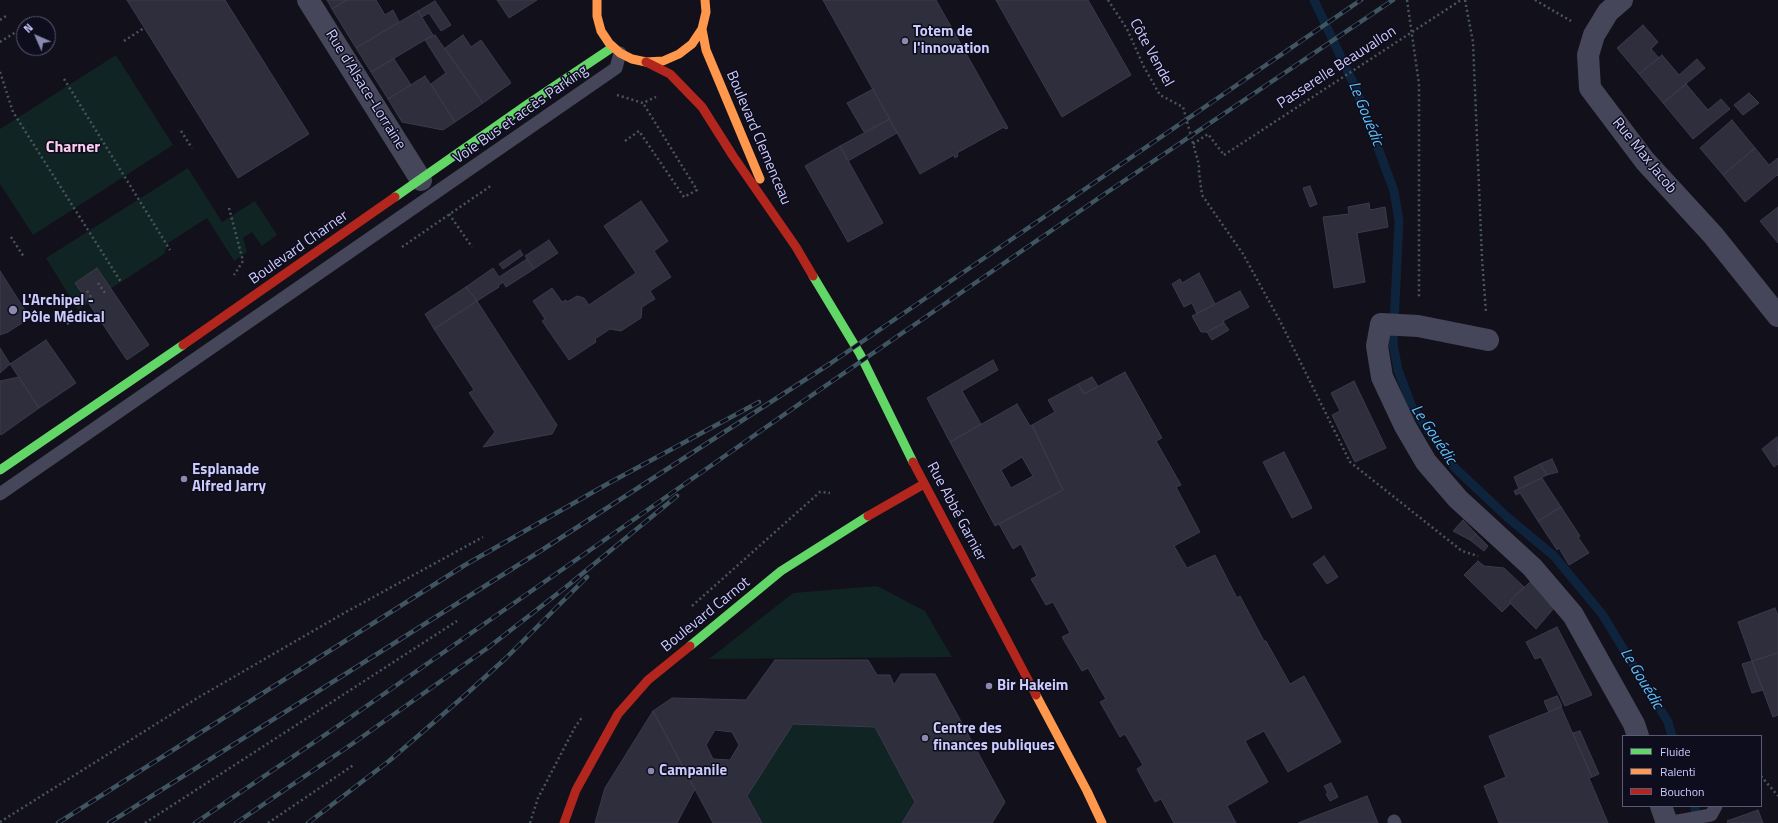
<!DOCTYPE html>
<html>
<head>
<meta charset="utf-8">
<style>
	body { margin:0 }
	#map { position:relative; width:1778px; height:823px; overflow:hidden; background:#12101a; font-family:"Titillium Web",sans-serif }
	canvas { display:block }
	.legend { position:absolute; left:1622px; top:735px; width:140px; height:72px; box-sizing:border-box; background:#0e0d1d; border:1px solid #5a5977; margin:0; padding:5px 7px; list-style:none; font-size:12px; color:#cccbfd }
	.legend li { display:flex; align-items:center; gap:8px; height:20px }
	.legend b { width:20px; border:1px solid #5a5977 }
	.north { position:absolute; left:16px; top:16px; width:40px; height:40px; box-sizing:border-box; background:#0e0d1d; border:1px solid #5a5977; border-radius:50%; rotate:315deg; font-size:11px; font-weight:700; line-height:16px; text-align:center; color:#cccbfd }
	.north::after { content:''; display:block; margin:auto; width:14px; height:18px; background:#8b8aae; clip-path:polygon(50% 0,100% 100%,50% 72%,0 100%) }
</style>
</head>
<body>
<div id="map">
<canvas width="1778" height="823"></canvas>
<ul class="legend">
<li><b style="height:5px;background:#63d668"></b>Fluide</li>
<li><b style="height:5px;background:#ff974d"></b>Ralenti</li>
<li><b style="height:5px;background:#b3261e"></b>Bouchon</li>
</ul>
<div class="north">N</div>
</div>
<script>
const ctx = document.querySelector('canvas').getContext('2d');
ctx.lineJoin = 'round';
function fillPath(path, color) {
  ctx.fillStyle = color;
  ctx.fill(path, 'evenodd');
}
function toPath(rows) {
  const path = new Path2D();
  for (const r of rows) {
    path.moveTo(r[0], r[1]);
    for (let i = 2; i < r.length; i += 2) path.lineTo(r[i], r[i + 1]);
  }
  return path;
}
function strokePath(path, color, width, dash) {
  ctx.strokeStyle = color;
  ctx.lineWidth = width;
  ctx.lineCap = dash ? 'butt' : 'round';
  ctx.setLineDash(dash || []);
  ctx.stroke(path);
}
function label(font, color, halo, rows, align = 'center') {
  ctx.font = font + ' "Titillium Web",sans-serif';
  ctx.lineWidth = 3;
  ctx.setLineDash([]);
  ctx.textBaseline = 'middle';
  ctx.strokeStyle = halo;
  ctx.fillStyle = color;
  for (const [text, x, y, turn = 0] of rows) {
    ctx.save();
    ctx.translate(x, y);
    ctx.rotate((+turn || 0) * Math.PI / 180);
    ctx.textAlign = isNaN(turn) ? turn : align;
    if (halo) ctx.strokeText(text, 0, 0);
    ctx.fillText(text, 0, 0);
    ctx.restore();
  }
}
const green = toPath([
	[116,55,173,145,33,235,0,184,0,129],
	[188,168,222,222,255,201,277,235,262,246,252,232,243,238,247,252,234,261,207,218,168,243,164,254,78,310,46,258],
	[877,586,925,611,952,657,709,659,793,593],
	[793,724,875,727,915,802,902,823,762,823,747,796]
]);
const stream = toPath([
	[1314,0,1356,89,1394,191,1399,221,1393,344,1398,370,1412,407,1455,468,1506,516,1554,556,1602,614,1668,722,1672,736],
	[1695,806,1696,823]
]);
const building = toPath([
	[127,0,225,0,309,134,238,178,127,0],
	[327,0,347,0,332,9,327,0],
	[347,0,376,0,385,15,393,10,399,22,356,48,332,9,347,0],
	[497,0,537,0,509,18,497,0],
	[823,0,936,0,1008,128,1005,129,1004,127,957,153,958,156,955,158,954,155,920,174,823,0],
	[996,0,1088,0,1131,75,1062,117,996,0],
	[435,1,451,25,441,31,429,13,422,17,418,11,435,1],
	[418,11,433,35,371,72,356,48,418,11],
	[1643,25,1658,42,1651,49,1659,58,1639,74,1617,48,1643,25],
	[435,35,483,103,455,122,431,84,446,73,425,40,435,35],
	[463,35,471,47,481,40,511,83,483,103,445,48,463,35],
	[1662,55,1679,75,1697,59,1705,68,1663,103,1639,74,1662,55],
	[394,59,411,85,388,99,371,72,394,59],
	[425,76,455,122,443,130,402,122,388,99,425,76],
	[1686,84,1708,110,1721,99,1730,109,1693,139,1663,103,1686,84],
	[873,89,890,119,864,132,847,103,873,89],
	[1749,93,1759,103,1743,115,1734,105,1749,93],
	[890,119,897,133,848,161,840,146,890,119],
	[1732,120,1755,148,1723,175,1700,148,1732,120],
	[840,146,883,223,848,242,805,166,840,146],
	[1755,148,1769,165,1778,158,1778,176,1777,175,1745,202,1723,175,1755,148],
	[1310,186,1317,204,1310,207,1303,188,1310,186],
	[641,201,668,241,654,251,671,277,650,291,655,299,642,307,641,318,621,331,610,329,595,339,596,342,569,360,542,321,545,319,533,301,552,288,562,302,566,300,567,302,577,296,584,298,589,305,636,273,604,226,641,201],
	[1369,203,1370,210,1385,207,1388,227,1357,233,1365,282,1334,288,1323,217,1349,214,1348,207,1369,203],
	[1778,207,1778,243,1760,221,1778,207],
	[549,240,558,253,534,269,525,256,549,240],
	[520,250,523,255,503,269,499,264,520,250],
	[527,259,534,269,506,287,503,282,498,286,499,287,477,301,466,287,493,268,499,277,527,259],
	[97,268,149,345,127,360,75,283,97,268],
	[0,271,30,318,8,332,0,335,0,271],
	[1199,273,1215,304,1197,314,1192,303,1184,307,1172,284,1180,279,1182,283,1199,273],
	[466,287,477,301,434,329,425,314,466,287],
	[1240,291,1249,307,1223,321,1224,323,1207,332,1201,332,1192,316,1240,291],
	[477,301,557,425,552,434,483,447,495,432,469,393,474,390,434,329,477,301],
	[1224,323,1229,330,1212,340,1207,332,1224,323],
	[46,340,76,383,39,408,10,364,46,340],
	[0,348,10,364,0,373,0,348],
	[993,360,998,370,962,391,981,424,950,442,927,398,993,360],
	[1125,372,1162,438,1156,441,1181,485,1176,487,1200,532,1174,546,1187,568,1215,555,1237,598,1240,596,1264,641,1266,641,1290,684,1304,676,1341,742,1288,772,1264,731,1245,741,1268,782,1227,806,1236,823,1174,823,1161,799,1155,802,1137,769,1143,765,1125,734,1120,737,1100,702,1106,699,1100,689,1088,668,1082,671,1062,637,1070,633,1053,602,1046,605,1031,579,1037,576,1021,544,1013,549,999,524,1063,490,1032,425,1055,412,1048,400,1078,384,1084,394,1125,372],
	[19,377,39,408,1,435,0,433,0,381,19,377],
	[1092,377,1098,386,1084,394,1078,384,1092,377],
	[1354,381,1386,448,1355,462,1332,415,1340,411,1331,393,1354,381],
	[1017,404,1030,426,1032,425,1063,490,995,526,950,442,1017,404],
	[1022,457,1033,476,1011,488,1001,470,1022,457],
	[1777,437,1778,464,1774,467,1762,449,1777,437],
	[1284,452,1312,508,1292,518,1263,462,1284,452],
	[1552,459,1558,472,1547,475,1540,464,1552,459],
	[1540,464,1547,475,1519,489,1514,477,1540,464],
	[1542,478,1561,507,1538,521,1520,493,1516,495,1514,491,1542,478],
	[1561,507,1580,536,1578,537,1589,553,1569,565,1559,548,1557,550,1538,521,1561,507],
	[1463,520,1476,534,1470,540,1453,531,1463,520],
	[1476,534,1488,546,1484,551,1470,540,1476,534],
	[1324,556,1338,577,1327,584,1313,564,1324,556],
	[1478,561,1484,566,1504,568,1524,587,1509,602,1511,603,1502,612,1464,575,1478,561],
	[1530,582,1555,607,1536,629,1509,602,1530,582],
	[1775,608,1778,616,1778,653,1752,661,1738,622,1775,608],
	[1557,627,1592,695,1565,706,1541,657,1535,659,1526,642,1557,627],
	[1778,653,1778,715,1773,717,1752,661,1778,653],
	[775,660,868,660,877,675,890,675,894,685,901,674,935,674,1005,802,992,823,902,823,915,802,875,727,793,724,747,796,762,823,713,823,653,711,672,698,746,700,775,660],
	[715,730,732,732,739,745,730,760,713,759,706,745,715,730],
	[1752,661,1763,690,1752,693,1742,664,1752,661],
	[1557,696,1562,706,1549,712,1544,701,1557,696],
	[1561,707,1592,777,1589,778,1608,823,1499,823,1484,786,1506,777,1489,736,1561,707],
	[653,711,695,789,677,823,595,823,605,788,653,711],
	[1580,731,1599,774,1592,777,1573,733,1580,731],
	[1331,783,1338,797,1330,801,1326,794,1328,793,1324,786,1331,783],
	[1367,796,1378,823,1298,823,1367,796],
	[1758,810,1763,823,1728,823,1727,821,1758,810]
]);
const path = toPath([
	[1108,0,1127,29,1144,67,1160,95,1183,107,1199,165,1199,172,1202,195,1243,254,1280,321,1350,462,1462,551,1478,556],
	[1407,0,1419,84,1419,299],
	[1465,0,1473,42,1482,259,1486,312],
	[1535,0,1571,21],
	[0,20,6,16],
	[124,41,144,28],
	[0,42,16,32],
	[0,72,13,112,121,282],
	[64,79,170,250],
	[617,95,643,103,656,97],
	[181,131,192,148],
	[625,141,639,131,684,197,697,190,643,103],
	[1193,144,1208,134,1224,155],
	[229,208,243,261,234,275],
	[449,214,472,247],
	[11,237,24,257],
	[402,247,492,185],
	[98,283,105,293],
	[87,291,93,300],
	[67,324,81,315],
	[692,606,820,492,830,493],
	[1761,776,1778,796],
	[0,822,199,697,346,612,483,537],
	[145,823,457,621],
	[268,823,355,764],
	[530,823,538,798,575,727,583,716]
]);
const lane = toPath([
	[0,494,616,68,620,53],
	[1394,821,1395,823],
	[1667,823,1711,815,1716,806]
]);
const street = toPath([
	[308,0,421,180],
	[1622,0,1608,12,1594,35,1588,55,1590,88,1645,161,1713,235,1778,316],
	[1488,340,1418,326,1381,324,1377,346,1382,377,1405,426,1426,462,1458,499,1532,567,1573,615,1634,724,1638,736],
	[1661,806,1667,823]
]);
const fast = toPath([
	[395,197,528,104,613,47],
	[813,276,860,354,913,462],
	[0,470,183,345],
	[690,646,781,571,868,516]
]);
const slow = toPath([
	[597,0,597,16,601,31,609,43,620,53,632,59,646,62,663,61,679,54,692,44,702,29,706,12,705,0],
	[702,29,706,50,760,179],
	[1036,695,1087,791,1102,823]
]);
const jam = toPath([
	[646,62,670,74,702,107,733,156,796,247,813,276],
	[183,345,395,197],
	[913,462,1036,695],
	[868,516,924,484],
	[564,823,576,790,618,714,648,680,690,646]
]);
const rail = toPath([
	[58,823,465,565,609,483,759,402],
	[109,823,542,550,831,363,1361,0],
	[195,823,338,726,815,393,1109,191,1393,0],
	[236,823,352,744,489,647,566,587,677,496],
	[308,823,389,761,463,697,506,658,587,577]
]);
const pathBridge = toPath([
	[1224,155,1461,0]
]);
const markers = [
	[905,41,4,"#8b8aae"],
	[13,310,5,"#8b8aae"],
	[184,479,4,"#8b8aae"],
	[989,686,4,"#8b8aae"],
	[925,738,4,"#8b8aae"],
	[651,771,4,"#8b8aae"]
];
const poiNames = [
	["Totem de",913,32],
	["l'innovation",913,49],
	["L'Archipel -",22,301],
	["Pôle Médical",22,318],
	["Esplanade",192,470],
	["Alfred Jarry",192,487],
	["Bir Hakeim",997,686],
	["Centre des",933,729],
	["finances publiques",933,746],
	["Campanile",659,771]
];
const streetNames = [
	["Côte Vendel",1151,53,61],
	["Passerelle Beauvallon",1337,68,-33],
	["Rue d'Alsace-Lorraine",365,90,58],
	["Voie Bus et accès Parking",521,115,-35],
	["Boulevard Clemenceau",758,138,67],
	["Rue Max Jacob",1644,156,51],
	["Boulevard Charner",299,248,-35],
	["Rue Abbé Garnier",956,512,62],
	["Boulevard Carnot",706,615,-39]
];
const waterNames = [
	["Le Gouédic",1365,114,68],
	["Le Gouédic",1433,435,56],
	["Le Gouédic",1641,679,59]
];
const neighbourhoodNames = [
	["Charner",73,148]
];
fillPath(green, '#102423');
strokePath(stream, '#0e243d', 9);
fillPath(building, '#2e2e3c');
strokePath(building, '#3c3a4e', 1);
strokePath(path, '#485660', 2.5, [2, 3]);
strokePath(lane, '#46465a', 13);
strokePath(street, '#46465a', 22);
strokePath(fast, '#63d668', 9);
strokePath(slow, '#ff974d', 9);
strokePath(jam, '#b3261e', 9);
strokePath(rail, '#3f5661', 4.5);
strokePath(rail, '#0e0d1d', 3, [9]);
strokePath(pathBridge, '#485660', 2.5, [2, 3]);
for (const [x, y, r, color] of markers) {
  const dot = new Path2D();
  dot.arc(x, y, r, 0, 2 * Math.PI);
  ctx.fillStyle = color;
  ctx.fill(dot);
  strokePath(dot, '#0e0d1d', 1.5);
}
label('bold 15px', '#cccbfd', '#0e0d1d', poiNames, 'left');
label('15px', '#cccbfd', '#0e0d1d', streetNames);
label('italic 16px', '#5ebff8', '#0e0d1d', waterNames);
label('bold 16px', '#fdcdf0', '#0e0d1d', neighbourhoodNames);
</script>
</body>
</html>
